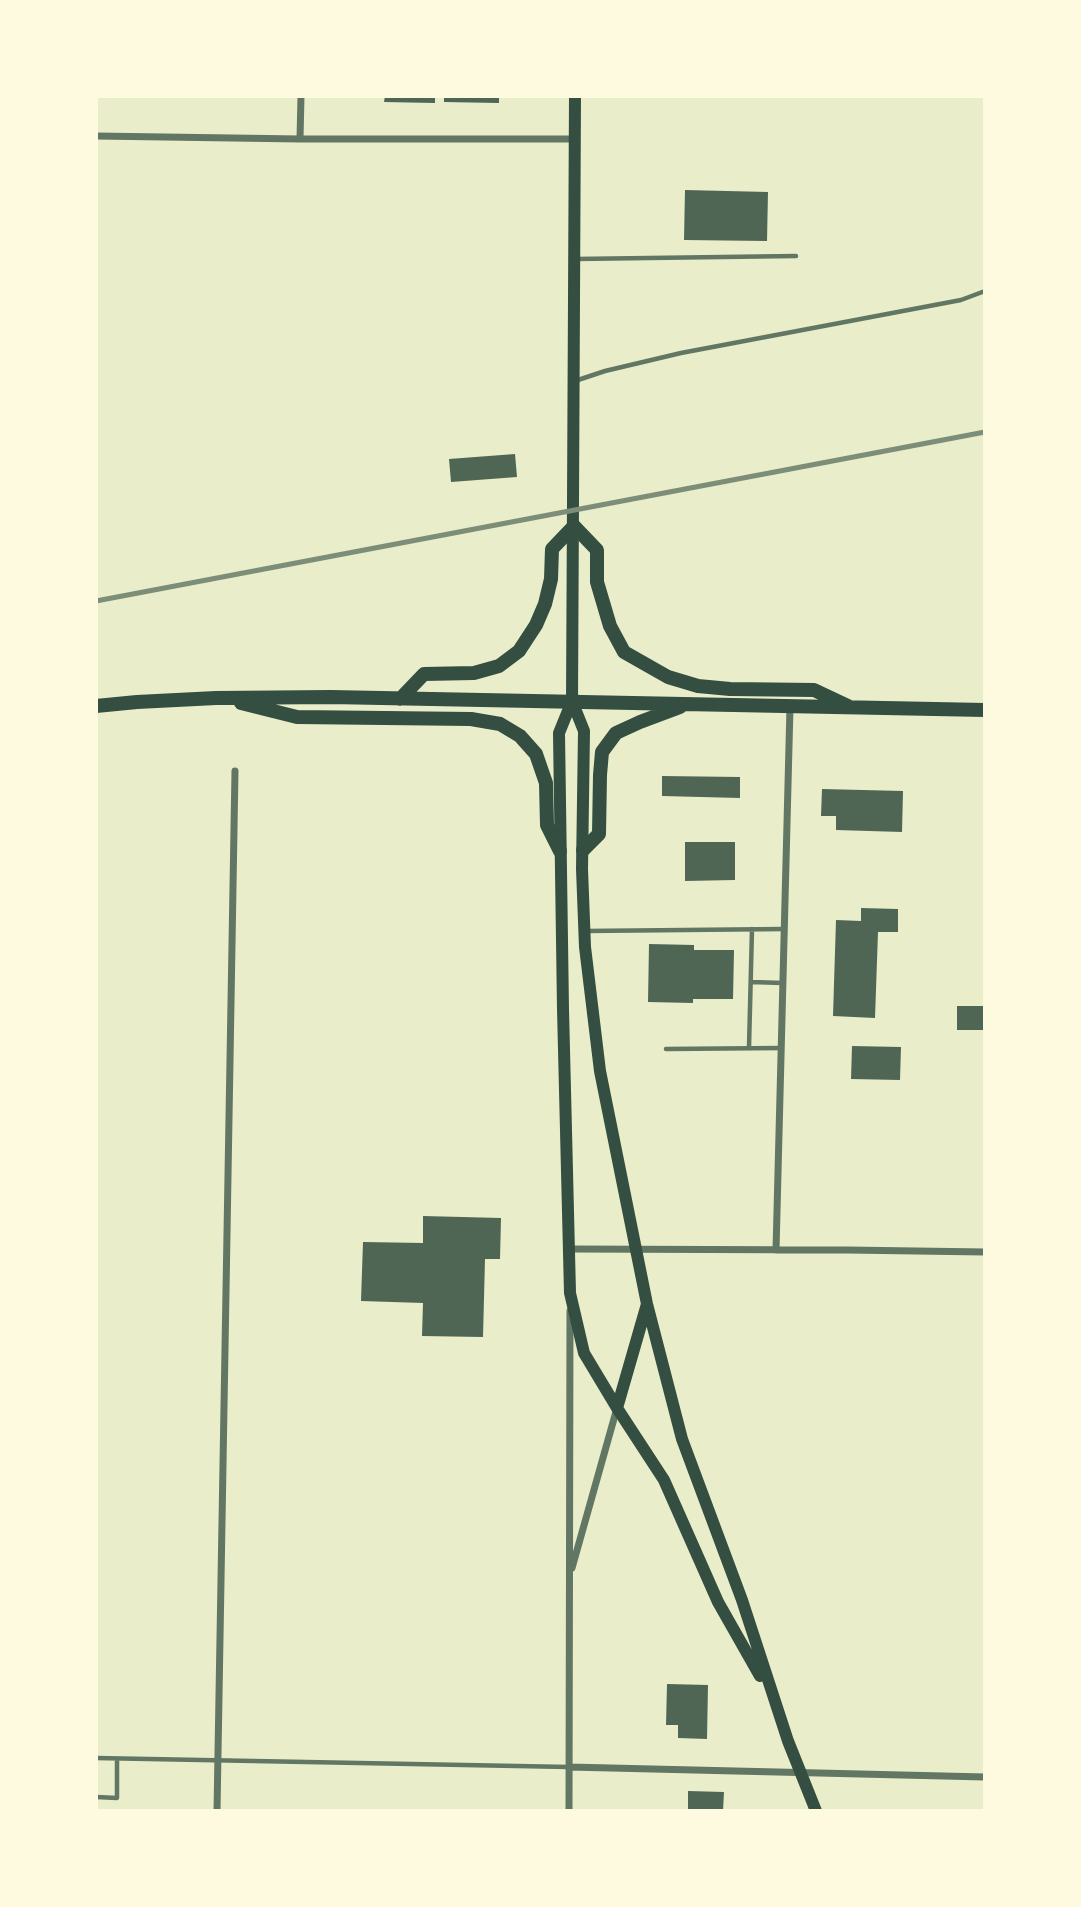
<!DOCTYPE html>
<html>
<head>
<meta charset="utf-8">
<style>
	body { margin:0 }
	#map { position:relative; width:1081px; height:1907px; overflow:hidden; background:#e9edc9; font-family:Arial,sans-serif }
	canvas { display:block }
	.frame { position:absolute; inset:0; border:98px solid #fefae0; pointer-events:none }
</style>
</head>
<body>
<div id="map">
<canvas width="1081" height="1907"></canvas>
<div class="frame"></div>
</div>
<script>
const ctx = document.querySelector('canvas').getContext('2d');
ctx.lineJoin = 'round';
function fillPath(path, color) {
  ctx.fillStyle = color;
  ctx.fill(path, 'evenodd');
}
function toPath(rows) {
  const path = new Path2D();
  for (const r of rows) {
    path.moveTo(r[0], r[1]);
    for (let i = 2; i < r.length; i += 2) path.lineTo(r[i], r[i + 1]);
  }
  return path;
}
function strokePath(path, color, width, dash) {
  ctx.strokeStyle = color;
  ctx.lineWidth = width;
  ctx.lineCap = dash ? 'butt' : 'round';
  ctx.setLineDash(dash || []);
  ctx.stroke(path);
}
const building = toPath([
	[385,96,435,96,435,103,384,102],
	[444,96,499,96,499,103,444,102],
	[685,190,768,192,767,241,684,240],
	[515,454,517,477,451,482,449,459],
	[662,776,740,777,740,798,662,796],
	[822,789,903,791,902,832,836,830,836,816,821,816],
	[685,842,735,842,735,880,685,881],
	[861,908,898,909,898,932,878,932,875,1018,833,1016,836,920,861,921],
	[649,944,694,945,694,950,734,950,733,999,693,999,693,1003,648,1002],
	[957,1006,985,1006,985,1030,957,1030],
	[852,1046,901,1047,900,1080,851,1079],
	[423,1216,501,1218,500,1259,485,1259,483,1337,422,1336,423,1303,361,1301,363,1242,423,1243],
	[667,1684,708,1685,707,1739,678,1738,678,1725,666,1725],
	[688,1791,724,1792,723,1811,688,1811]
]);
const service = toPath([
	[575,259,796,256],
	[575,381,605,371,681,353,961,300,985,291],
	[585,931,784,929],
	[751,982,783,983],
	[749,1047,752,929],
	[666,1049,781,1048],
	[96,1758,569,1767],
	[96,1797,117,1798,117,1759]
]);
const minor = toPath([
	[96,136,300,139,575,139],
	[300,139,301,96],
	[568,1249,847,1250,985,1252],
	[776,1250,790,707],
	[572,1568,617,1408],
	[569,1767,985,1777],
	[217,1811,235,771],
	[569,1811,570,1311]
]);
const secondary = toPath([
	[575,96,572,701,584,731,582,869,585,947,600,1071,647,1304,682,1439,742,1600,788,1741,816,1811],
	[572,701,559,733,563,1009,570,1293,584,1353,617,1408,664,1480,718,1602,760,1676],
	[617,1408,647,1304]
]);
const trunk = toPath([
	[400,699,424,674,474,673,499,666,519,651,536,625,545,604,551,579,552,549,574,526,597,550,597,582,610,626,624,652,668,677,698,686,730,689,814,690,848,706],
	[241,703,297,717,471,719,500,724,520,736,536,754,546,783,547,825,560,851],
	[96,706,137,702,216,698,331,697,985,710],
	[583,850,599,834,600,775,602,752,616,733,640,722,680,707]
]);
const rail = toPath([
	[96,601,985,432]
]);
fillPath(building, '#4f6655');
strokePath(service, '#617663', 4.5);
strokePath(minor, '#617663', 7);
strokePath(secondary, '#344e41', 12);
strokePath(trunk, '#344e41', 14);
strokePath(rail, '#7c8e77', 5);
</script>
</body>
</html>
